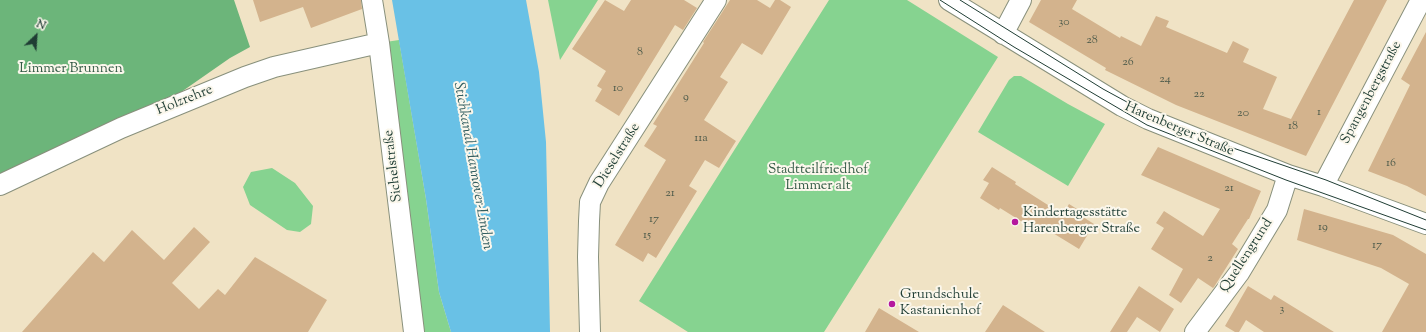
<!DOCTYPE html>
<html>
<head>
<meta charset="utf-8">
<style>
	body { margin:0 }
	#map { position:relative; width:1426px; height:332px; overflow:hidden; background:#f0e3c5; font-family:"Sorts Mill Goudy",serif }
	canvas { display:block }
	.north { position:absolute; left:16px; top:16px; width:40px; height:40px; -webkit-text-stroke:3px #fbf7ec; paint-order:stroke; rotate:25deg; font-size:11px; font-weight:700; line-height:16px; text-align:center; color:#1f3d34 }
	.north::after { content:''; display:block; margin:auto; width:14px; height:18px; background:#1f3d34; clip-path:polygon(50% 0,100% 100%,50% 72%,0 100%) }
</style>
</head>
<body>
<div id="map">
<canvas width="1426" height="332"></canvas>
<div class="north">N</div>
</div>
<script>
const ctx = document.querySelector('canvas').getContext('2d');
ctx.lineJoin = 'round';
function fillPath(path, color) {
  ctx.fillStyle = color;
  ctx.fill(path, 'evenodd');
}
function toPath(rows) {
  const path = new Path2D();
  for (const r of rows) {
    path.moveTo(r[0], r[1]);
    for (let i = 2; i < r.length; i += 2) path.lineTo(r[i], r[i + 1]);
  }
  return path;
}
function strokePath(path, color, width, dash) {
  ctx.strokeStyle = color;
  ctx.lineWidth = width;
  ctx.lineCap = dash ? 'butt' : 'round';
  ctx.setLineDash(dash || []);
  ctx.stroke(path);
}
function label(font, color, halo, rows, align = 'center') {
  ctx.font = font + ' "Sorts Mill Goudy",serif';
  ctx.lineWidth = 4;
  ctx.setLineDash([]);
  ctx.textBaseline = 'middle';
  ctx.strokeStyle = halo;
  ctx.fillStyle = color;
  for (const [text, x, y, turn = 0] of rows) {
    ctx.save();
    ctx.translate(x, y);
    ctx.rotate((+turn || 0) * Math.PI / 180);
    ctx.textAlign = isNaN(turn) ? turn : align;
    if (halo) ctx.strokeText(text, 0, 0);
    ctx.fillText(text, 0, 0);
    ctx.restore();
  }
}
const green = toPath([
	[548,0,598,0,560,60],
	[829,0,907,0,998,57,824,332,688,332,639,301],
	[399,40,426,199,439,292,451,332,414,332,379,43],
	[1014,76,1021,76,1068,104,1105,124,1068,186,978,132,1009,80],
	[272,168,295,183,313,206,311,224,300,232,287,230,250,205,243,187,251,172]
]);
const forest = toPath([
	[0,0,234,0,250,47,230,58,174,97,0,181]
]);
const water = toPath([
	[392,0,526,0,539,72,546,142,550,332,451,332,439,292,426,199]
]);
const building = toPath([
	[253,0,361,0,362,9,311,28,303,7,260,22],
	[605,0,624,11,631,0,684,0,697,8,683,30,675,25,619,116,595,101,602,89,597,86,606,71,572,49],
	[730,0,757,0,770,8,775,0,780,0,791,7,762,55,742,43,720,77,728,82,704,120,736,141,719,168,705,160,689,186,697,191,656,258,648,253,643,262,615,245,666,160,644,146,657,126,653,124,704,43,703,42],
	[1041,0,1077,0,1072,9,1120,38,1121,36,1141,46,1156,16,1169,21,1166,27,1227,53,1233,41,1249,49,1243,62,1277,77,1263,109,1291,119,1354,0,1387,0,1306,156,1176,105,1105,70,1106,68,1029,22],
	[1426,32,1426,196,1407,186,1368,171,1410,85,1401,79],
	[1158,147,1261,191,1249,219,1248,219,1232,244,1238,249,1214,287,1213,288,1198,278,1181,303,1169,295,1183,269,1151,249,1164,228,1156,223,1164,211,1203,236,1220,209,1141,175],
	[992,167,1016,182,1015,184,1062,214,1064,210,1065,211,1069,204,1085,214,1083,217,1094,224,1079,249,1043,227,1040,233,1000,208,999,210,980,198,989,183,983,180],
	[1304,209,1393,235,1426,254,1426,332,1382,332,1409,284,1381,268,1297,240],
	[194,227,210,242,172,283,199,309,218,289,225,295,255,257,327,300,308,332,22,332,93,252,104,262,132,230,164,260],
	[1139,286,1174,309,1160,332,1137,317,1127,332,1110,332],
	[1248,286,1271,300,1274,295,1334,332,1264,332,1246,320,1239,332,1235,332,1225,326],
	[1003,305,1045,332,985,332],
	[879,308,919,332,865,332]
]);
const minor = toPath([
	[372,0,379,43,414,332],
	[949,0,1122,106,1148,119,1288,175,1323,186,1426,224],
	[1003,34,1021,0],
	[0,185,121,128,245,77,274,67,379,43],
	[1323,186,1421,0],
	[590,332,588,257,589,221,590,202,599,183,716,0],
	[1195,332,1239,273,1277,210,1288,175]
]);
const tram = toPath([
	[940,0,1014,47,1147,125,1286,180,1426,230],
	[960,0,1103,89,1149,114,1236,149,1326,180,1426,220]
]);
const markers = [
	[1015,222,4,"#b5179e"],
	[892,304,4,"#b5179e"]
];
const numberNames = [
	["30",1064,23],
	["28",1092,41],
	["8",640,53],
	["26",1128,63],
	["24",1165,80],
	["10",618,89],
	["22",1199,95],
	["9",686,98],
	["1",1319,113],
	["20",1243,114],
	["18",1293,127],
	["11a",701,139],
	["16",1391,164],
	["21",1229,189],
	["21",670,194],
	["17",654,220],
	["19",1323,228],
	["15",647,236],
	["17",1377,246],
	["2",1210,259],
	["3",1282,310]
];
const parkNames = [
	["Limmer Brunnen",71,70],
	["Stadtteilfriedhof",818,171],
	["Limmer alt",818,187]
];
const streetNames = [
	["Spangenbergstraße",1372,93,-62],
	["Holzrehre",185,101,-22],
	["Harenberger Straße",1179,130,23],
	["Dieselstraße",618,156,-58],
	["Sichelstraße",394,166,-97],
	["Quellengrund",1247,256,-57]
];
const poiNames = [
	["Kindertagesstätte",1023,214],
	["Harenberger Straße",1023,230],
	["Grundschule",900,296],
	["Kastanienhof",900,312]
];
const waterNames = [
	["Stichkanal Hannover-Linden",472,166,80]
];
fillPath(green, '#86d390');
fillPath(forest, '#6cb57a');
fillPath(water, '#69c1e6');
fillPath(building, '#d3b38d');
strokePath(minor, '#88907c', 22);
strokePath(minor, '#fff', 20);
strokePath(tram, '#1f3d34', 1);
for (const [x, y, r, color] of markers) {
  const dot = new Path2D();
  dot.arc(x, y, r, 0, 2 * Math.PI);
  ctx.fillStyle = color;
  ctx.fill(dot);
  strokePath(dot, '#fbf7ec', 1.5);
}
label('12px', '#4c5a4a', null, numberNames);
label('14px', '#345b46', '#fbf7ec', parkNames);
label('14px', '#1f3d34', '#fbf7ec', streetNames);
label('14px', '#1f3d34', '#fbf7ec', poiNames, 'left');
label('italic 15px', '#325e60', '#fbf7ec', waterNames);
</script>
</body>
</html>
